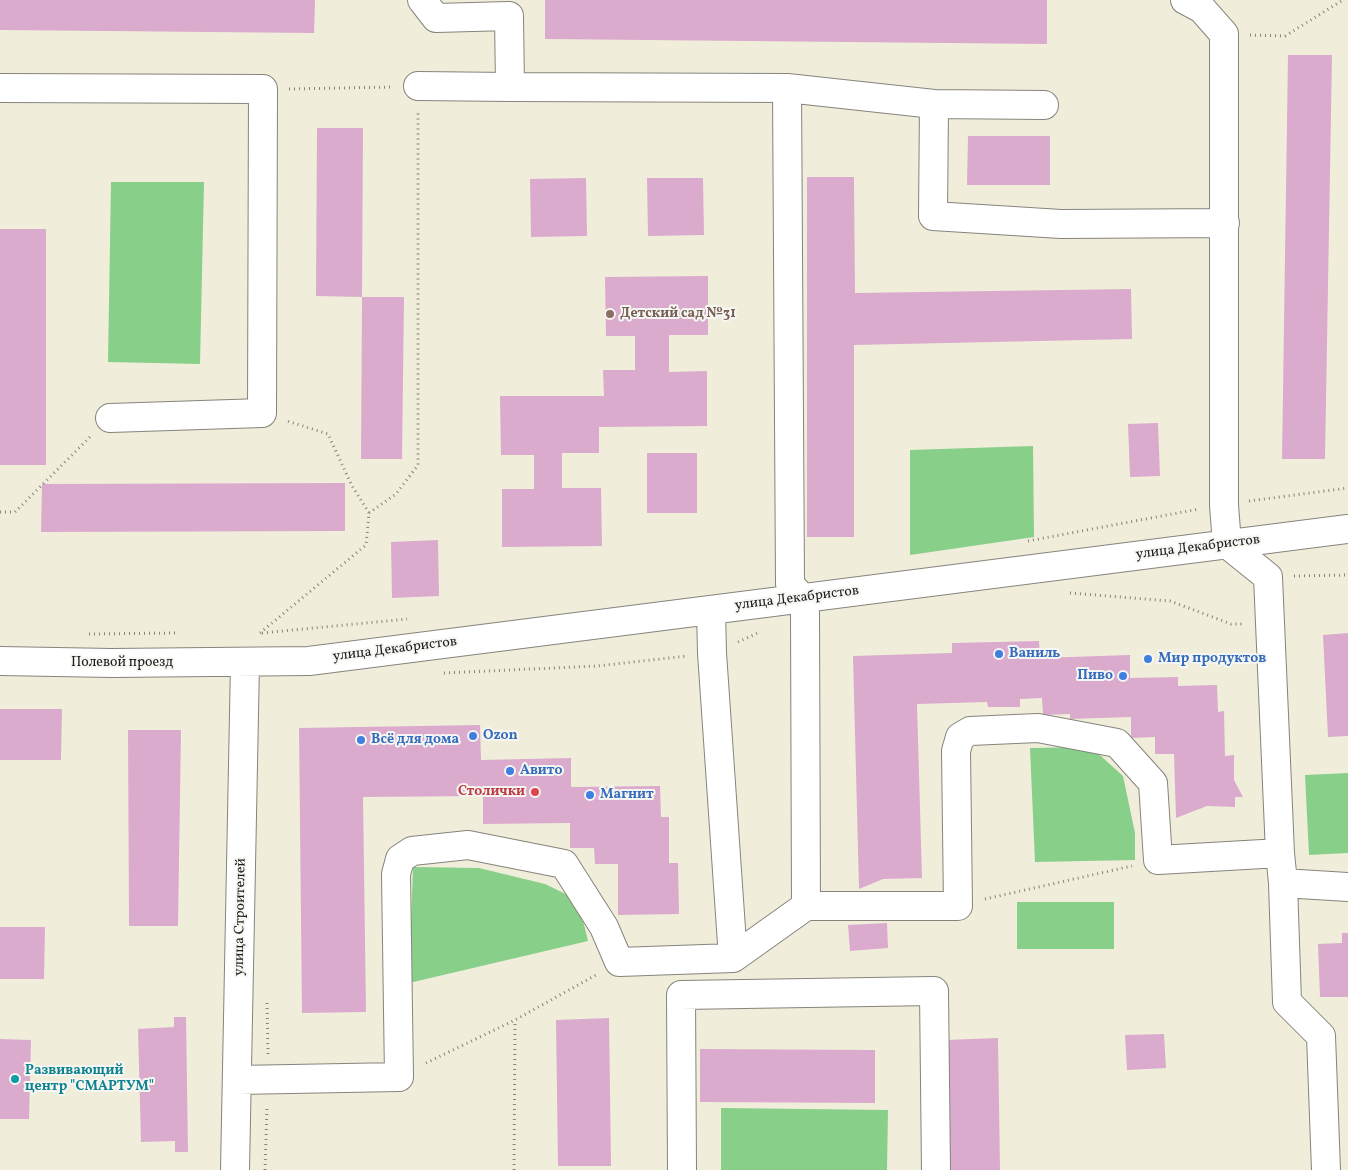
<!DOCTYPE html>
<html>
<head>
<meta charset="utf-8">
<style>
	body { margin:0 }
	canvas { display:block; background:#f0eddb }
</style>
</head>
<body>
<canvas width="1348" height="1170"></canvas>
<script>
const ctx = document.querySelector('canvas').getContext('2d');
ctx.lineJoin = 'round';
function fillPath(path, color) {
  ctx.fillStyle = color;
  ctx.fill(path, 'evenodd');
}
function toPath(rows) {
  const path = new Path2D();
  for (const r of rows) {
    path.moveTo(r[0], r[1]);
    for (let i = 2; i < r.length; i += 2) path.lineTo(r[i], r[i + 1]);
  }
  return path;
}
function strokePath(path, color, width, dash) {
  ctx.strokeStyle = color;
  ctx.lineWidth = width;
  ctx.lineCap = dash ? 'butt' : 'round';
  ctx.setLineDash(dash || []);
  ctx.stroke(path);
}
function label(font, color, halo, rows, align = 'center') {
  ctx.font = font + ' Vollkorn,serif';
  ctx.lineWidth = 4;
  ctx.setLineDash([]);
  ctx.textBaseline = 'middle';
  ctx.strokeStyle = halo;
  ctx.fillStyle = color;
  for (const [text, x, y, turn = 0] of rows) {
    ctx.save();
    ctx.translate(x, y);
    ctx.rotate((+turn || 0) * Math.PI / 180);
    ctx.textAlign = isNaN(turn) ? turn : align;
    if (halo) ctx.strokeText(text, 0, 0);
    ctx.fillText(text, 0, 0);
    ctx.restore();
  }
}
const green = toPath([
	[111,182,204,182,200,364,108,362],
	[1033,446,1034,537,910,555,910,450],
	[1091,747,1123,776,1135,833,1135,860,1035,862,1030,748],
	[1348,773,1348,853,1309,855,1305,775],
	[413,867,479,868,545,884,578,900,588,941,409,983],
	[1017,902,1114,902,1114,949,1017,949],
	[721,1108,888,1110,887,1170,721,1170]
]);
const building = toPath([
	[0,0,315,0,314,33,0,30],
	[545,0,1047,0,1047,44,545,39],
	[1288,55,1332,55,1325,459,1282,459],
	[317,128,363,128,362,297,404,297,402,459,361,459,362,297,316,296],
	[968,136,1050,136,1050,185,967,185],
	[807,177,854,177,855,293,1131,289,1132,339,854,345,854,537,807,537],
	[586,178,587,236,531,237,530,179],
	[647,178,703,178,704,235,648,236],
	[0,229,46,229,46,465,0,465],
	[708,276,708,335,669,335,669,372,707,371,707,426,599,427,599,453,562,453,562,488,601,488,602,546,502,547,502,489,534,489,534,455,501,455,500,396,604,396,603,370,635,370,635,336,606,336,605,277],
	[1158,423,1160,476,1130,477,1128,424],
	[647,453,697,453,697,513,647,513],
	[345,483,345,531,41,532,42,484],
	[438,540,439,596,392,598,391,542],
	[1348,633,1348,736,1328,737,1323,635],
	[1039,641,1040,658,1130,655,1130,678,1178,677,1178,686,1217,685,1218,712,1224,711,1225,756,1234,755,1234,780,1243,797,1235,797,1235,807,1207,806,1176,818,1174,754,1155,754,1155,737,1131,738,1131,717,1070,719,1070,714,1043,715,1042,698,1020,699,1020,707,988,707,987,702,917,704,922,878,883,879,859,889,853,656,952,653,952,643],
	[0,709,62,709,61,760,0,760],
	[480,725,481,760,571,758,571,787,660,786,661,817,669,817,669,863,678,863,679,914,618,915,618,864,595,864,594,848,570,848,570,823,483,824,483,796,363,797,366,1012,302,1013,299,728],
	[128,730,181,730,178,926,129,926],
	[887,923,888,948,850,951,848,925],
	[0,927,45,927,44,979,0,979],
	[1342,933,1348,933,1348,997,1320,997,1318,944,1342,943],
	[174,1017,186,1017,188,1152,175,1152,175,1141,141,1142,138,1029,174,1027],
	[609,1018,611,1166,558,1166,556,1020],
	[1164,1034,1166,1068,1127,1070,1125,1035],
	[998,1038,1000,1170,947,1170,946,1040],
	[0,1039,31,1040,29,1119,0,1119],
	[700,1049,875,1050,875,1103,700,1102]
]);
const path = toPath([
	[1250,35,1285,36,1343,0],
	[289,89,392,87],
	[1249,501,1348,488],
	[0,512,15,512,92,435],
	[369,513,396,494,418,465,418,112],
	[1028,541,1199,509],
	[1294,576,1348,575],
	[1070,593,1170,601,1231,624,1244,624],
	[260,633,366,545,369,513,352,486,328,434,287,421],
	[262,633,407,619],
	[89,634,178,633],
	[738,642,760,632],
	[444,673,597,666,687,656],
	[985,899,1132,866],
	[267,1003,268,1054],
	[426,1063,515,1020,596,975],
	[265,1170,267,1106],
	[514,1170,515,1020]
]);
const minor = toPath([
	[422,0,436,18,509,16,510,87,787,88,934,104,1044,105],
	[1185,0,1202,9,1224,34,1224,505,1227,544,1268,577,1280,853,1283,883,1287,1002,1321,1036,1326,1170],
	[418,86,510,87],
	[0,88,263,89,262,413,110,418],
	[787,88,790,584,802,598,805,612,806,906,958,906,956,751,960,737,970,731,1038,728,1117,743,1153,783,1158,860,1280,853],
	[934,104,933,216,1061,224,1225,223],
	[711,610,712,653,733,958,806,906],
	[0,661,112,663,309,661,1348,529],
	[1283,883,1348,887],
	[237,1080,399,1077,396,874,400,859,412,851,468,845,564,864,604,927,619,962,733,958],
	[235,1170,245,663],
	[682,1170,681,995,934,991,936,1170]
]);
const markers = [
	[610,314,5,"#8d6e63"],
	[999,654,5,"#3f7fe0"],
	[1148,659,5,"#3f7fe0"],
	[1123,676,5,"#3f7fe0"],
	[473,736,5,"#3f7fe0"],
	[361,740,5,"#3f7fe0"],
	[510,771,5,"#3f7fe0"],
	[535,792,5,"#e0444e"],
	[590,795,5,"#3f7fe0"],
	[15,1079,5,"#0f9aa8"]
];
const educationNames = [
	["Детский сад №31",620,314]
];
const streetNames = [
	["улица Декабристов",1198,548,-7],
	["улица Декабристов",797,599,-7],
	["улица Декабристов",395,650,-7],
	["Полевой проезд",122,663],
	["улица Строителей",241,917,-89]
];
const shopNames = [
	["Ваниль",1009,654],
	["Мир продуктов",1158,659],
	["Пиво",1113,676,"right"],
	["Ozon",483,736],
	["Всё для дома",371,740],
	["Авито",520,771],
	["Магнит",600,795]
];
const healthNames = [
	["Столички",525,792]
];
const cultureNames = [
	["Развивающий",25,1071],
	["центр \"СМАРТУМ\"",25,1087]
];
fillPath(green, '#88cf8a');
fillPath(building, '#dbabcd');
strokePath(minor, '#86847c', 30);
strokePath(path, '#86847c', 3, [1, 4]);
strokePath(minor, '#fff', 28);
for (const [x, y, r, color] of markers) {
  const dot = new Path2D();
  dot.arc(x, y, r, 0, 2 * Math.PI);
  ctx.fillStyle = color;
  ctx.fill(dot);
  strokePath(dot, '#f6f6f2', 2);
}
label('bold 14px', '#785e54', '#f6f6f2', educationNames, 'left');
label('14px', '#1c1c1c', '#f6f6f2', streetNames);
label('bold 14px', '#366cbe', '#f6f6f2', shopNames, 'left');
label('bold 14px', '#be3a42', '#f6f6f2', healthNames, 'right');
label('bold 14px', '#0d838f', '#f6f6f2', cultureNames, 'left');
</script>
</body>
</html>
